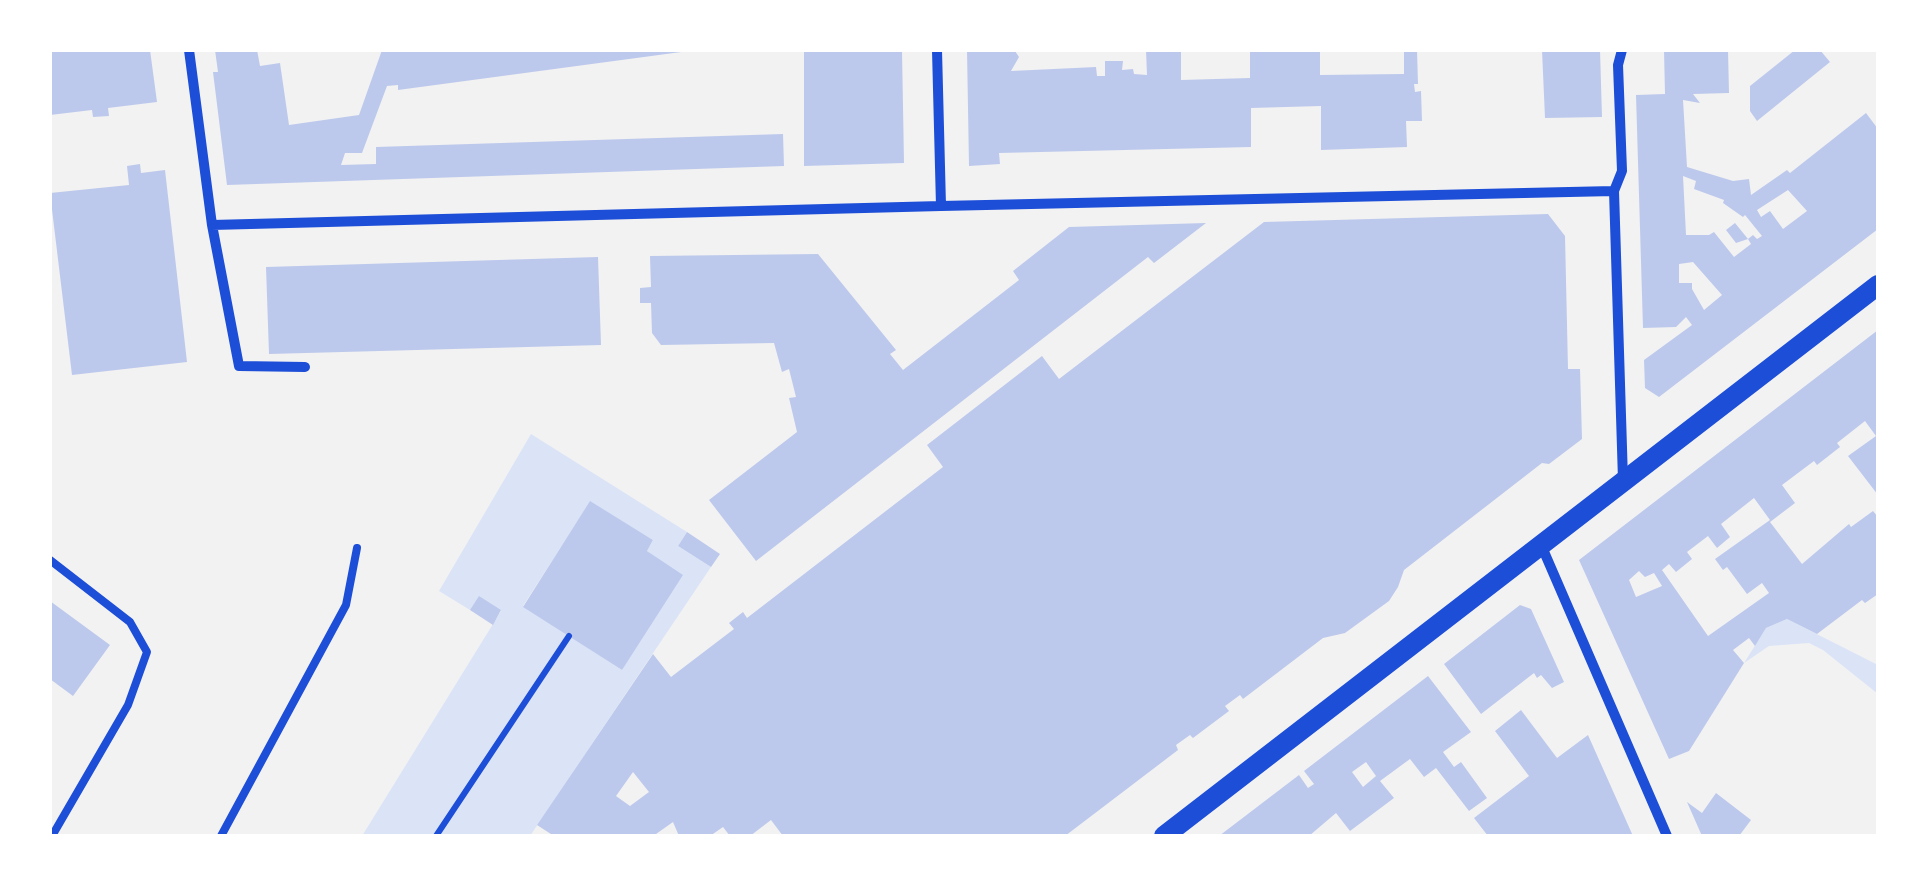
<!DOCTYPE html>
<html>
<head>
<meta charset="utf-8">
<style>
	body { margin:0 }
	#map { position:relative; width:1928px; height:886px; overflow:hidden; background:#f2f2f2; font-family:"Source Sans 3",sans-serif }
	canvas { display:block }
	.frame { position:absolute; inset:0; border:52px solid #fff; pointer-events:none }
</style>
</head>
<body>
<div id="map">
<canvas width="1928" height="886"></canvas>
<div class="frame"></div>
</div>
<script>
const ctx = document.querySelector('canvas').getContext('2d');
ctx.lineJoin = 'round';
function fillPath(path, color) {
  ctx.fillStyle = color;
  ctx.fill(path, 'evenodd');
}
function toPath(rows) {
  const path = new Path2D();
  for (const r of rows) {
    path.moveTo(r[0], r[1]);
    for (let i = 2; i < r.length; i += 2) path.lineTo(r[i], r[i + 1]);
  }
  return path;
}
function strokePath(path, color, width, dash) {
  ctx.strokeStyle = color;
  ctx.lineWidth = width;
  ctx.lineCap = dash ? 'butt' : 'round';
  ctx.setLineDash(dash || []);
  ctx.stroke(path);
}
const green = toPath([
	[531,434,687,532,678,546,711,567,530,836,362,836,501,611,470,610,439,591],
	[590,502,653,540,647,551,657,559,622,670,523,606],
	[1787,619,1878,665,1878,694,1823,650,1809,643,1769,646,1744,663,1766,628]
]);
const building = toPath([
	[50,50,150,50,157,102,108,108,109,116,93,117,92,110,50,115],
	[215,50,257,50,260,66,280,63,289,125,359,115,382,50,696,50,398,90,398,85,387,86,362,153,345,153,341,165,376,164,376,147,783,134,784,166,227,185,213,72,218,72],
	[967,50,1015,51,1019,57,1011,71,1096,67,1097,76,1105,76,1105,61,1123,61,1122,70,1133,69,1134,74,1147,75,1146,50,1181,50,1181,80,1250,78,1250,50,1320,50,1320,75,1404,74,1404,50,1417,50,1418,84,1414,84,1415,92,1421,91,1422,121,1406,121,1407,147,1321,150,1321,106,1251,108,1251,147,999,153,1000,164,969,166],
	[1542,50,1600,50,1602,117,1545,118],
	[1664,50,1728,50,1729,93,1693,94,1700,103,1683,100,1687,167,1733,181,1749,179,1751,195,1787,170,1790,173,1866,113,1878,129,1878,229,1659,397,1645,388,1644,360,1692,325,1686,317,1676,327,1643,328,1636,95,1665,94],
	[1683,176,1696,181,1694,189,1724,200,1723,203,1743,217,1745,215,1762,236,1757,239,1753,235,1748,239,1735,223,1726,230,1736,243,1748,239,1751,244,1734,257,1714,232,1709,235,1686,235],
	[1788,190,1807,211,1783,229,1770,211,1761,217,1757,210],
	[1693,262,1722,295,1704,310,1692,289,1692,283,1679,283,1679,264],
	[1795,50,1820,50,1830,62,1757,121,1750,111,1750,86],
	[902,51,904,163,804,166,804,52],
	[140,164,141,173,165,170,187,362,72,375,50,193,129,185,127,166],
	[1548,214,1565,236,1568,369,1580,369,1582,439,1549,464,1542,463,1404,570,1398,587,1389,601,1345,633,1323,638,1243,699,1240,695,1225,706,1229,711,1193,738,1190,735,1176,745,1178,750,1065,836,783,836,771,820,750,836,730,836,723,827,710,836,679,836,673,822,656,834,658,836,554,836,537,825,653,654,671,677,734,629,729,623,743,612,747,618,943,467,927,445,1042,356,1059,379,1264,222],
	[633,772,649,792,630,806,616,796],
	[1206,223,1154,263,1148,257,756,561,709,500,797,432,789,398,796,397,789,369,782,372,774,343,661,345,652,333,651,303,640,303,640,288,651,287,650,256,818,254,896,350,890,354,903,370,1019,280,1013,271,1069,227],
	[598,257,601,345,269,354,266,267],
	[1878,330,1878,495,1848,456,1876,436,1865,421,1837,443,1840,447,1817,465,1814,461,1782,485,1795,503,1770,522,1802,564,1849,524,1851,527,1873,511,1878,517,1878,594,1865,603,1862,600,1817,634,1787,619,1766,628,1755,646,1749,638,1733,650,1744,663,1689,751,1669,759,1579,560],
	[1754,498,1770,520,1715,559,1723,570,1727,567,1747,594,1762,583,1769,593,1708,636,1662,570,1669,564,1676,572,1692,559,1687,552,1708,536,1717,548,1730,537,1721,524],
	[1639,571,1645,577,1654,573,1662,586,1636,597,1629,580],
	[590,501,653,540,647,551,683,575,622,670,523,607],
	[687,532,720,554,711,567,678,546],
	[479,596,501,610,493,625,470,610],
	[50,601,110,645,73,696,50,679],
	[1520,605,1531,609,1564,682,1552,688,1541,675,1537,678,1534,673,1481,714,1444,664],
	[1428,676,1471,732,1443,752,1454,767,1461,762,1487,798,1469,811,1436,768,1424,777,1410,759,1380,781,1394,798,1350,831,1336,813,1309,836,1219,836,1299,775,1308,788,1314,784,1304,771],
	[1366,762,1376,776,1363,787,1352,772],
	[1521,710,1557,758,1588,735,1633,836,1488,836,1474,818,1529,776,1495,731],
	[1716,793,1751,820,1739,836,1702,836,1687,802,1702,813]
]);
const path = toPath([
	[436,836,569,636]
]);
const service = toPath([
	[50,560,130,622,147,652,128,705,52,836],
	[221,836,346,605,357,548]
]);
const minor = toPath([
	[189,50,212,225],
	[937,50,941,206,1614,191],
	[1622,50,1618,65,1622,171,1614,191,1623,480],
	[305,367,239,366,212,225,941,206],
	[1542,547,1667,836]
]);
const secondary = toPath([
	[1164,836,1878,285]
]);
fillPath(green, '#dbe4f7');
fillPath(building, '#bdc9ec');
strokePath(path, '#1d4ed8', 6);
strokePath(service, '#1d4ed8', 8);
strokePath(minor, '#1d4ed8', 10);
strokePath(secondary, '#1d4ed8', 20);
</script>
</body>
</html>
